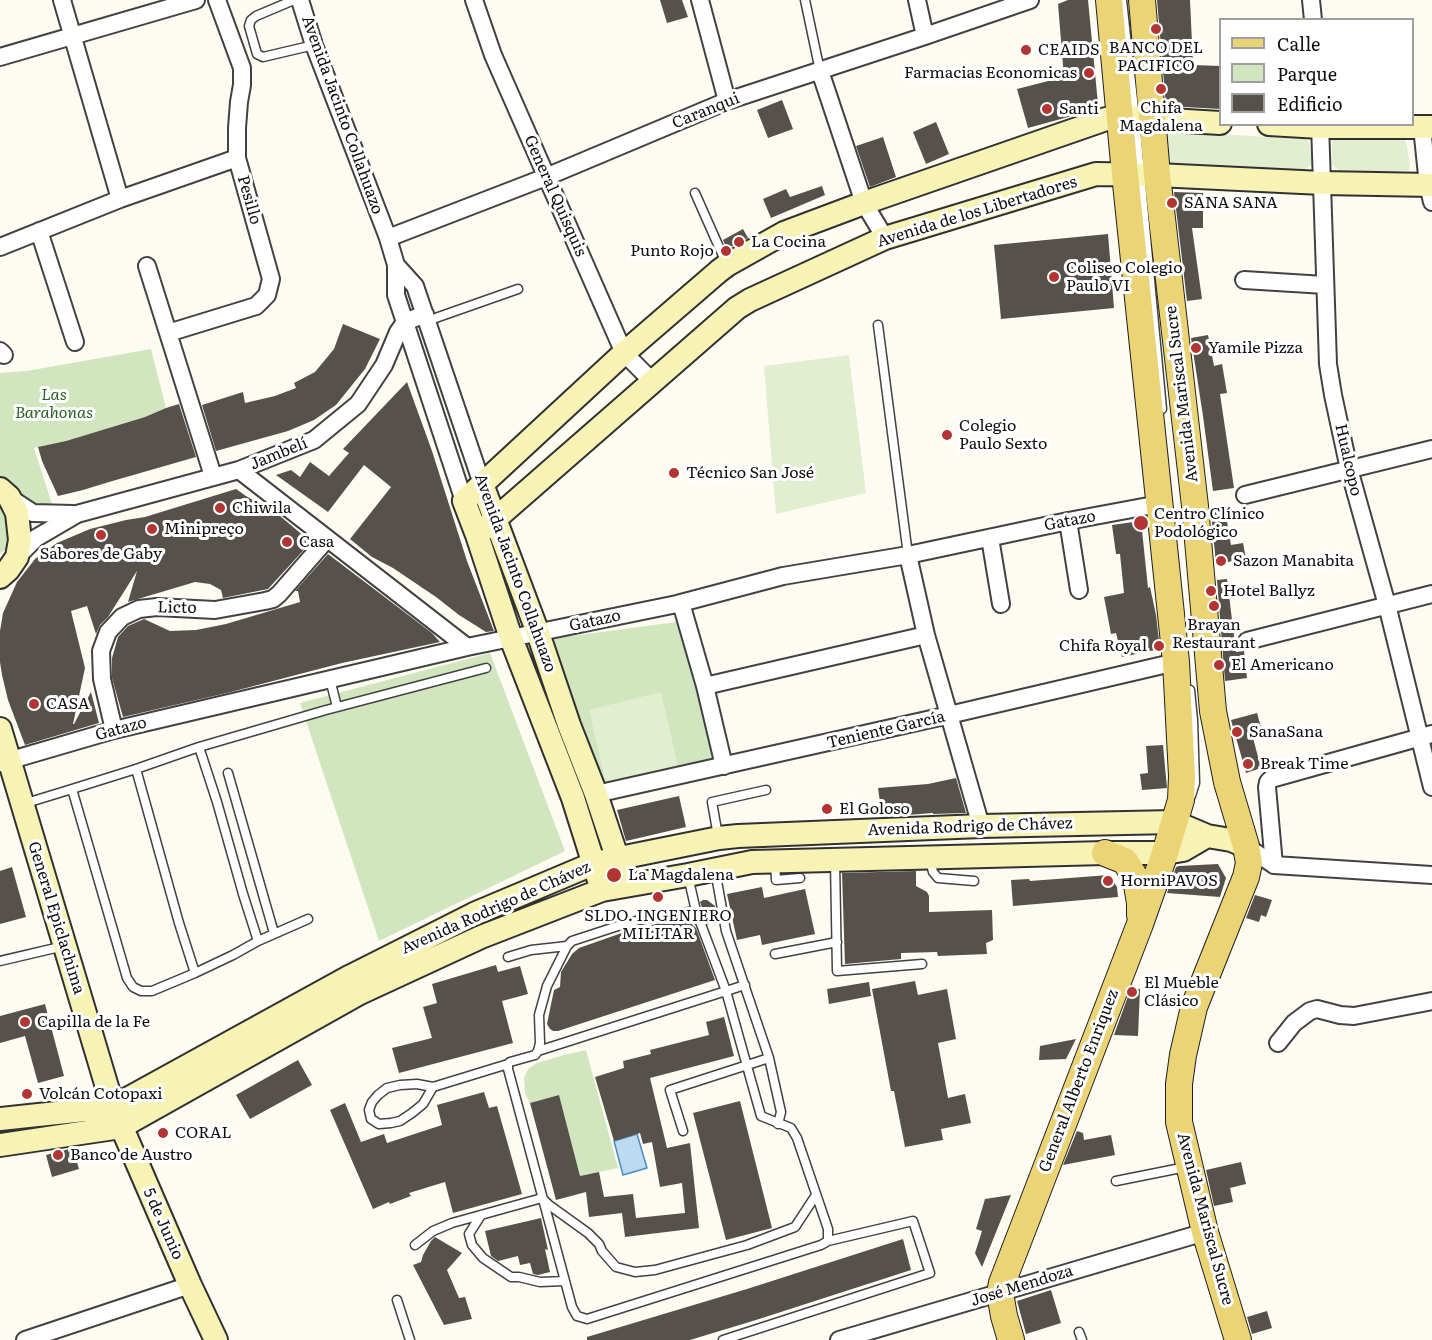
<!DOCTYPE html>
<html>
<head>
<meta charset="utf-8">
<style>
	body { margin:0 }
	#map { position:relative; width:1432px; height:1340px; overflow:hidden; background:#fefcf2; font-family:Literata,serif }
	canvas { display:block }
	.legend { position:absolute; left:1219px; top:18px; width:195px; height:108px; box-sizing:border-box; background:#fff; border:2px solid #9f9f9f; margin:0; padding:8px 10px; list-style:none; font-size:18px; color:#0f0f0f }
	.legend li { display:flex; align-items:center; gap:12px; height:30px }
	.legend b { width:30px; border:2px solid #9f9f9f }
</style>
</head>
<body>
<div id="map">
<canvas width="1432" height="1340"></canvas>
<ul class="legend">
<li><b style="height:8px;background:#ebd475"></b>Calle</li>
<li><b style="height:16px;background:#d1e5bf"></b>Parque</li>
<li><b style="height:16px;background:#57514c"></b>Edificio</li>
</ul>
</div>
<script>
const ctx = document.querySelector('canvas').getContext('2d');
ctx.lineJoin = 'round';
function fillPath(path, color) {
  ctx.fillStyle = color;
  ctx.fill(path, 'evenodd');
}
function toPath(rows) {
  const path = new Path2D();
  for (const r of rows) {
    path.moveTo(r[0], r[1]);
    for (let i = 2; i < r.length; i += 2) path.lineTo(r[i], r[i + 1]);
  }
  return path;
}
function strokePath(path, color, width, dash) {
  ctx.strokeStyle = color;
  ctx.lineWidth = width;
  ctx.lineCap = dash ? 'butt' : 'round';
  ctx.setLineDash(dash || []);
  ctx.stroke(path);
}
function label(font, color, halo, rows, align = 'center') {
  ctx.font = font + ' Literata,serif';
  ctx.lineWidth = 6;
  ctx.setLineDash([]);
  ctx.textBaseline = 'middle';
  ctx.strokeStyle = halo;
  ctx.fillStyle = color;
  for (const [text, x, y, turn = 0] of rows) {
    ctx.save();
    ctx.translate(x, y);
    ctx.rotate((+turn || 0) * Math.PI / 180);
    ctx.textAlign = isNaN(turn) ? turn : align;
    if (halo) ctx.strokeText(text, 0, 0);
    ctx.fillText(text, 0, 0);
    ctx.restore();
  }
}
const green = toPath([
	[151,349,166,408,145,417,66,441,34,448,52,504,36,507,0,480,0,373,27,371],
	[0,501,14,519,8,547,0,554],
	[684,621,718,757,601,787,549,639],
	[490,653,565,851,379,941,300,703],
	[586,1050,618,1168,580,1176,559,1095,530,1103,525,1093,524,1078,528,1069,537,1063,564,1055]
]);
const pitch = toPath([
	[1163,131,1306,139,1309,142,1312,165,1305,169,1165,166],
	[1401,137,1406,142,1410,164,1409,171,1345,172,1339,171,1332,164,1332,141,1334,138],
	[849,355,866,493,776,514,764,366],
	[661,692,678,766,606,784,589,710]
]);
const water = toPath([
	[637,1134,647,1168,623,1175,614,1141,637,1134]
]);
const building = toPath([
	[660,0,682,0,688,17,667,23],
	[1068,0,1088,0,1098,104,1097,108,1079,114,1028,128,1017,89,1064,77,1058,4],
	[1157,0,1190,0,1193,65,1221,66,1221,109,1166,106],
	[782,100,793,129,768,138,757,110],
	[936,122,949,154,926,164,913,132],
	[883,137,896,177,870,187,856,146],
	[822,186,825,195,771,218,763,199,786,189,790,197],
	[1174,192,1203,193,1203,228,1192,228,1202,299,1187,301],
	[743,229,748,238,727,249,723,240],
	[1108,234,1114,308,1001,319,994,245],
	[343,324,380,339,365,369,336,405,314,420,288,431,216,451,202,405,243,392,245,403,275,396,296,388,294,383,315,372,334,349],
	[1208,335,1214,366,1222,364,1227,393,1220,394,1234,488,1213,491,1203,416,1191,338],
	[407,382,432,451,467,561,494,631,486,632,459,615,436,597,393,568,372,557,350,539,391,487,364,465,328,512,276,475,291,470,300,477,310,462,329,476,349,453,343,449],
	[179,404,196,457,109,482,83,490,58,496,42,461,38,447,66,441,145,417,166,408],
	[236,489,246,496,280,516,311,542,268,589,223,598,221,590,210,584,195,582,128,602,137,571,108,617,100,625,96,634,87,606,71,611,85,668,73,724,74,724,91,692,99,723,25,745,8,700,2,675,0,662,0,631,3,613,17,582,35,559,57,543,90,529,126,520,145,517],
	[1225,510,1231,545,1243,543,1246,559,1216,564,1211,512],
	[1141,521,1148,588,1150,587,1156,615,1160,649,1122,657,1116,633,1111,634,1104,597,1124,593,1120,554,1116,554,1112,525],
	[328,554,432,633,440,642,342,663,227,693,123,717,112,678,112,658,118,637,128,626,144,619,170,631,196,630,226,624,300,602,298,591,295,591],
	[1227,579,1236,652,1244,651,1247,678,1225,681,1217,580],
	[1257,713,1263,735,1253,738,1261,768,1246,773,1231,720],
	[1163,745,1167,788,1142,790,1140,774,1148,773,1146,746],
	[956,778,966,813,933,814,933,813,882,817,878,788,928,784],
	[679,796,686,827,626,841,617,810],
	[1218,864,1226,878,1220,897,1167,893,1176,867,1179,866],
	[12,867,26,917,0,924,0,871],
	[916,871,916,886,927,892,929,896,929,912,992,910,993,940,986,943,987,954,938,956,937,952,901,953,901,959,845,964,842,873],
	[1109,875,1117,887,1118,897,1013,906,1011,880,1029,879,1030,881],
	[762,887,764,898,805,889,815,934,762,945,760,935,737,940,727,894],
	[1255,895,1272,900,1266,917,1261,915,1259,922,1246,918],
	[703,900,707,900,715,906,716,909,704,913,700,902],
	[686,919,696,928,715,980,558,1031,553,1031,550,1029,547,1024,554,990,560,987,561,972,572,954,579,948,633,929,656,924],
	[496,965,498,972,520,966,528,994,502,1001,513,1043,399,1073,392,1048,432,1038,423,1007,437,1003,432,984],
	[915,981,918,995,947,989,956,1039,938,1043,948,1098,965,1094,971,1123,941,1129,943,1140,905,1147,894,1091,891,1091,872,989],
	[869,982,871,996,829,1004,827,989],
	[1131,988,1140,989,1138,1036,1114,1035],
	[45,1004,64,1076,38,1083,25,1036,0,1043,0,1016],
	[724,1017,734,1056,650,1078,667,1148,690,1143,699,1228,625,1237,622,1213,589,1217,586,1192,556,1200,530,1103,559,1095,580,1176,599,1172,604,1197,633,1194,636,1218,685,1213,682,1183,660,1187,652,1142,643,1144,640,1133,614,1141,595,1077,624,1068,623,1061,651,1054,650,1050,709,1035,706,1022],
	[1076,1039,1066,1059,1039,1060,1040,1046],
	[298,1060,312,1085,250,1119,236,1095],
	[484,1092,489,1108,497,1106,522,1194,453,1213,445,1182,409,1193,411,1196,390,1204,389,1202,373,1209,330,1110,345,1103,361,1142,384,1134,387,1143,442,1125,437,1105],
	[740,1101,772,1228,726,1240,693,1113],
	[1077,1131,1083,1133,1084,1140,1111,1135,1115,1155,1063,1165],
	[73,1148,79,1169,52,1177,46,1155],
	[1241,1162,1246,1184,1230,1188,1233,1202,1214,1206,1206,1170],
	[1011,1195,982,1267,975,1253,982,1231,976,1229,985,1199],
	[541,1218,548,1250,545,1249,550,1272,538,1275,533,1274,530,1263,520,1265,518,1256,498,1261,491,1256,485,1231],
	[435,1237,462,1253,447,1270,459,1298,465,1297,472,1319,444,1325,413,1265,421,1262,423,1255,431,1241],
	[903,1239,911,1270,756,1320,690,1340,587,1340,587,1337,747,1289],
	[1051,1290,1061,1323,1026,1334,1017,1301],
	[1267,1311,1272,1328,1252,1334,1247,1317]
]);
const lane = toPath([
	[294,0,256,16,251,20,249,26,257,54,263,57,314,45],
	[805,0,820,71],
	[1122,0,1135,118,1162,409],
	[695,193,727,265],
	[427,321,518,289],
	[878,325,908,555],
	[330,679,337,707],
	[1190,690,1193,720,1195,783,1191,796],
	[199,747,136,769,179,923,195,973,233,955,258,941],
	[228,773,274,933],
	[72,789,136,769],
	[23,804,72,789,127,978,133,987,141,991,152,991,195,973],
	[718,836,712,802,766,790],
	[930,860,933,872,938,878,974,881],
	[835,861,837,971,922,964],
	[775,862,776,880,800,878],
	[715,870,726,931,769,1058,781,1112,778,1124],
	[696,911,726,991,761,1116,791,1128,797,1138,828,1229,828,1241,821,1245,587,1319,577,1316,572,1307,508,1069,508,1064,510,1062,535,1055,538,1051,726,991,745,985],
	[308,919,258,941,243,894,217,802,199,747,326,710,486,668],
	[699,921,723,915],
	[775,954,837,942],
	[508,957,531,950,567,946],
	[0,961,64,946],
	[538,1051,540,1043,539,1015,547,986,567,946,572,941,621,925,643,919,696,911,688,876],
	[433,1087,423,1104,412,1113,400,1121,391,1123,379,1124,371,1119,369,1110,372,1102,378,1095,387,1088,400,1085,417,1084,433,1087,508,1064],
	[683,1131,670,1090,769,1058],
	[1116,1181,1186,1167],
	[481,1215,469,1234,472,1245,483,1258,511,1277,519,1277,540,1282,565,1281],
	[415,1245,433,1231,452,1223,542,1198,549,1205,588,1233,599,1244,602,1251,616,1267,635,1272,655,1270,747,1245,795,1227,816,1195],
	[397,1300,410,1340],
	[1079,1332,1082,1340],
	[723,1340,930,1273,913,1221,828,1241]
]);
const street = toPath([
	[62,0,120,199],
	[300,0,314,45,388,238,396,265,396,295,464,501],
	[474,0,493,55,624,353,653,382],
	[700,0,727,101],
	[917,0,925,36],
	[1311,0,1313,20],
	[0,57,196,0],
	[820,71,864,203,885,238],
	[1320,124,1328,364,1333,395,1349,469,1387,605,1432,787],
	[1422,127,1428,185,1432,202],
	[39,231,75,342],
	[388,238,546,177,727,101,925,36,1030,0],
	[0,247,120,199,237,158],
	[396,265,415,286,482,484],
	[147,266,213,476],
	[1244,280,1325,285],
	[168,333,256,306,267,295,271,279,237,158,237,128,239,102,242,85,242,68,217,0],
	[0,351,4,355],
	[239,470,467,647],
	[1245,495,1432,449],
	[10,498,33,513,73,514],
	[1068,521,1079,590],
	[990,538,1001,604],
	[908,555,926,635,981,826],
	[17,557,36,538,77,514,239,470,314,440,358,404,384,365,398,332,405,322,425,314],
	[681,603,705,686,724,766],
	[1247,641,1432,594],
	[705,686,926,635],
	[114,730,102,679,101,651,108,632,122,617,139,609,157,607,215,610,265,601,273,599,279,594,327,539],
	[1,763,114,730,467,647,677,604,783,576,908,555,1068,521,1159,504],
	[596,794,949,715,1176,662],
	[1246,846,1274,865,1432,875],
	[1274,865,1267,787,1268,782,1271,779,1432,734],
	[1278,1043,1294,1023,1310,1011,1317,1009,1340,1015,1354,1016,1432,1001],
	[25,1340,190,1285],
	[839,1340,1205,1232]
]);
const secondary = toPath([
	[1269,124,1320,127,1432,127],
	[482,484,538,633,569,725,596,794,622,872],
	[0,489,9,497,17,513,20,540,17,557,8,570,0,577],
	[477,535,737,308,750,300,885,238,1096,174,1157,175,1322,183,1432,185],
	[0,729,113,1107,190,1285,216,1340],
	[602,890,573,798,511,638,477,535,464,501,624,353,719,271,727,265,784,233,864,203,1106,119,1120,117,1220,123],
	[0,1119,113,1107,351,976,474,914,595,863,719,838,738,836,981,826,1174,822,1207,836,1231,840,1246,846],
	[0,1145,121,1127,360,993,481,937,602,890,688,875,752,862,1105,853,1165,853,1183,850,1207,836]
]);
const primary = toPath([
	[1142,0,1157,175,1195,506,1213,711,1227,782,1246,846,1249,863,1246,877,1194,1007,1183,1055,1179,1084,1179,1122,1205,1232,1238,1340],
	[1105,853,1125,861,1136,879,1140,903,1140,915],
	[1011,1340,1004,1316,1000,1293,1002,1283,1140,924,1165,853,1181,800,1182,776,1176,662,1125,174,1109,0]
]);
const markers = [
	[1156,29,6,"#b23534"],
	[1026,50,6,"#b23534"],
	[1089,73,6,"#b23534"],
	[1161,89,6,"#b23534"],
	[1047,109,6,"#b23534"],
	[1172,203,6,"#b23534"],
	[739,242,6,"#b23534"],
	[726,251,6,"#b23534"],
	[1054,277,6,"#b23534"],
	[1196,348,6,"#b23534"],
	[947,435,6,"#b23534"],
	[674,473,6,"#b23534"],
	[220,508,6,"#b23534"],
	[1141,523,8,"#b23534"],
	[152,529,6,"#b23534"],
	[101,535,6,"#b23534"],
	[287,542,6,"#b23534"],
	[1221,561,6,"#b23534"],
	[1211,591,6,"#b23534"],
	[1214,606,6,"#b23534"],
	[1159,646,6,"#b23534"],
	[1219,665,6,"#b23534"],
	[34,704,6,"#b23534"],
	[1237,732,6,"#b23534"],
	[1248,764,6,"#b23534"],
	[827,809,6,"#b23534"],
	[614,875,8,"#b23534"],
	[1108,881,6,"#b23534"],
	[658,897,6,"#b23534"],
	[1132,992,6,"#b23534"],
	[25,1022,6,"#b23534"],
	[27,1094,6,"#b23534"],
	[163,1133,6,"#b23534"],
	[58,1155,6,"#b23534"]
];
const poiNames = [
	["BANCO DEL",1156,48,"center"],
	["PACIFICO",1156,66,"center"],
	["CEAIDS",1038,50],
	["Farmacias Economicas",1077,73,"right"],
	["Chifa",1161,108,"center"],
	["Magdalena",1161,126,"center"],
	["Santi",1059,109],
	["SANA SANA",1184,203],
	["La Cocina",751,242],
	["Punto Rojo",714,251,"right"],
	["Coliseo Colegio",1066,268],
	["Paulo VI",1066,286],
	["Yamile Pizza",1208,348],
	["Colegio",959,426],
	["Paulo Sexto",959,444],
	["Técnico San José",686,473],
	["Chiwila",232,508],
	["Centro Clínico",1154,514],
	["Podológico",1154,532],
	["Minipreço",164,529],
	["Casa",299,542],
	["Sabores de Gaby",101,554,"center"],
	["Sazon Manabita",1233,561],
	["Hotel Ballyz",1223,591],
	["Brayan",1214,625,"center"],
	["Restaurant",1214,643,"center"],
	["Chifa Royal",1147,646,"right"],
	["El Americano",1231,665],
	["CASA",46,704],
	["SanaSana",1249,732],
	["Break Time",1260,764],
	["El Goloso",839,809],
	["La Magdalena",628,875],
	["HorniPAVOS",1120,881],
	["SLDO. INGENIERO",658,916,"center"],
	["MILITAR",658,934,"center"],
	["El Mueble",1144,983],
	["Clásico",1144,1001],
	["Capilla de la Fe",37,1022],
	["Volcán Cotopaxi",39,1094],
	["CORAL",175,1133],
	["Banco de Austro",70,1155]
];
const streetNames = [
	["Caranqui",706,111,-22],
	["Avenida Jacinto Collahuazo",342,115,70],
	["General Quisquis",555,196,66],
	["Pesillo",249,200,74],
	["Avenida de los Libertadores",977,212,-17],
	["Avenida Mariscal Sucre",1182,394,-97],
	["Jambelí",279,454,-22],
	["Hualcopo",1348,460,77],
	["Gatazo",1070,521,-11],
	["Avenida Jacinto Collahuazo",515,573,70],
	["Licto",177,608,1],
	["Gatazo",595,621,-12],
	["Gatazo",121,729,-15],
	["Teniente García",886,730,-13],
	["Avenida Rodrigo de Chávez",970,827,-2],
	["Avenida Rodrigo de Chávez",496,908,-24],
	["General Epiclachima",56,918,73],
	["General Alberto Enriquez",1079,1081,-69],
	["Avenida Mariscal Sucre",1205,1219,75],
	["5 de Junio",163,1224,66],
	["José Mendoza",1022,1286,-17]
];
const parkNames = [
	["Las",54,395],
	["Barahonas",54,413]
];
fillPath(green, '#d1e5bf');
fillPath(pitch, '#e1eecf');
fillPath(water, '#bcdaf0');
strokePath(water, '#4a8bc0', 1.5);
fillPath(building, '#57514c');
strokePath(lane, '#424242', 11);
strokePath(street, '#424242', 20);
strokePath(secondary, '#313131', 26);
strokePath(primary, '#202020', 28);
strokePath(lane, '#fff', 8);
strokePath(street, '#fff', 16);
strokePath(secondary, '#f7f3b4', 22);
strokePath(primary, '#ebd475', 26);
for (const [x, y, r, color] of markers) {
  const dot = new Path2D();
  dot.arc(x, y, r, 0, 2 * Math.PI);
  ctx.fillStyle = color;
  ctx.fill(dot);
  strokePath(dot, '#fff', 2);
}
label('16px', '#0f0f0f', '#fff', poiNames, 'left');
label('16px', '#0f0f0f', '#fff', streetNames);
label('italic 16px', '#2e6125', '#fff', parkNames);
</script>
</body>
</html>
